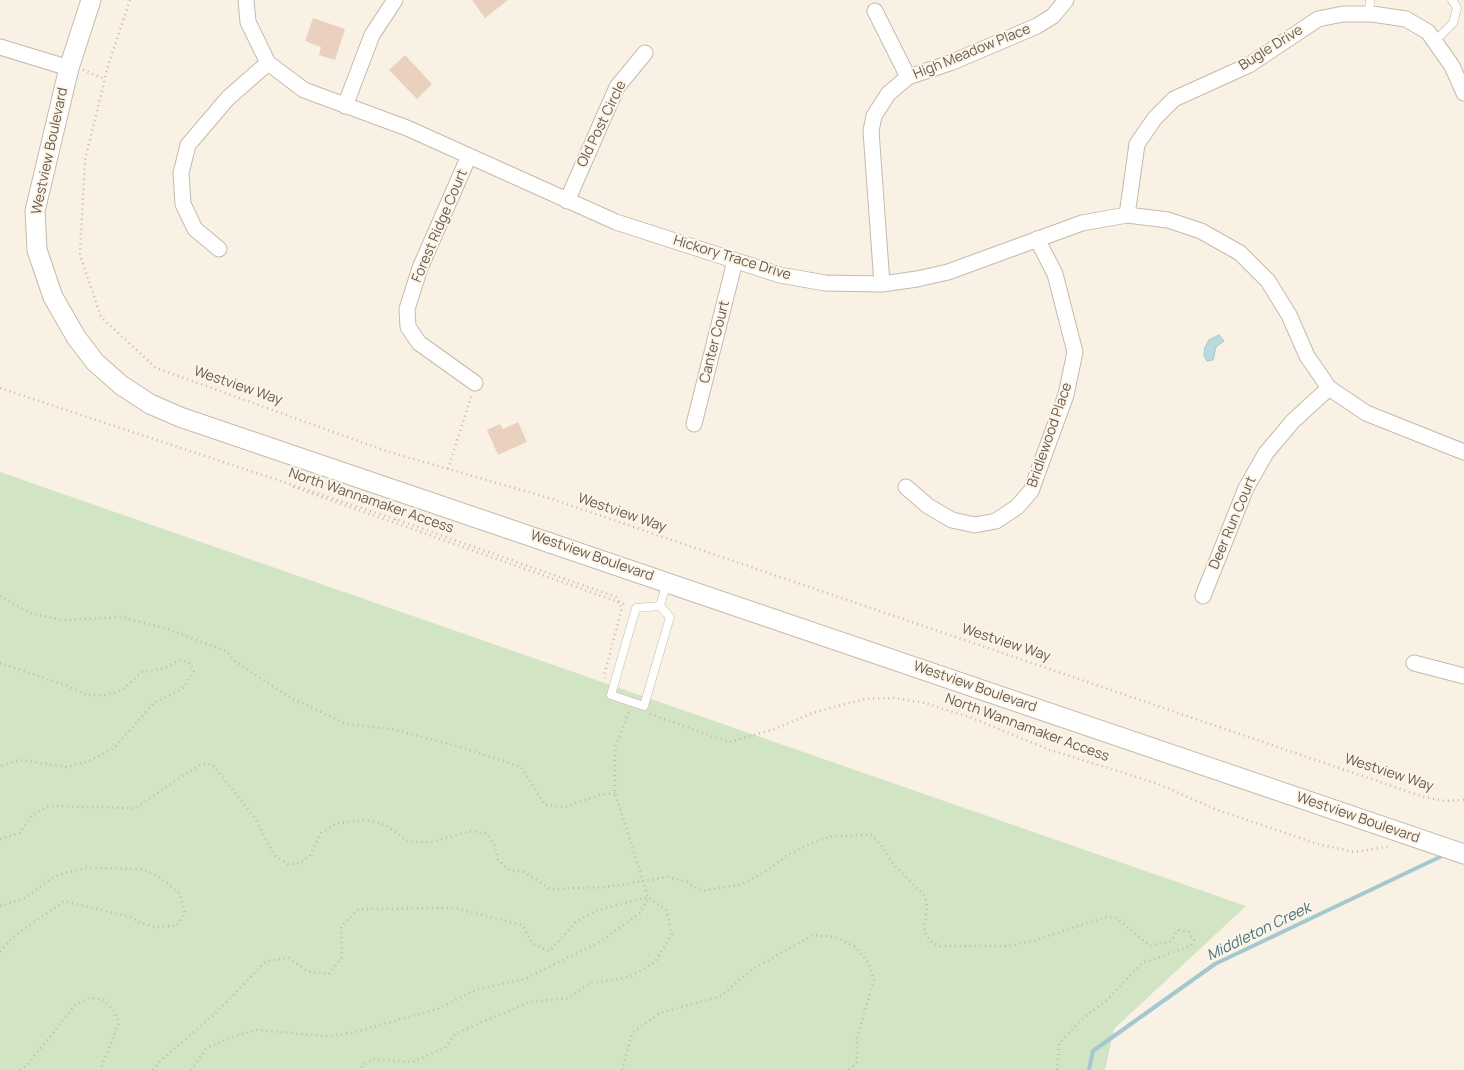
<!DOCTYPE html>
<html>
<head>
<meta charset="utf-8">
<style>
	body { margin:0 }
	canvas { display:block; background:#f9f1e4 }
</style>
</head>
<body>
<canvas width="1464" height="1070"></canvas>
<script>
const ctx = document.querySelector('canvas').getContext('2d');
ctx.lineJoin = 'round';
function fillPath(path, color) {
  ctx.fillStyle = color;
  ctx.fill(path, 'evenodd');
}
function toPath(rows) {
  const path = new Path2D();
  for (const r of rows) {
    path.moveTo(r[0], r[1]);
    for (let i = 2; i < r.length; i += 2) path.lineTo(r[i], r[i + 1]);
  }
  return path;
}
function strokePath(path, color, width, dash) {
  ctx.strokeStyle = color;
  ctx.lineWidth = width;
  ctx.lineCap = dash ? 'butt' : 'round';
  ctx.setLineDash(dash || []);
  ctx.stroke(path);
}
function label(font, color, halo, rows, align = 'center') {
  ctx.font = font + ' Manrope,sans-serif';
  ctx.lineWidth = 4;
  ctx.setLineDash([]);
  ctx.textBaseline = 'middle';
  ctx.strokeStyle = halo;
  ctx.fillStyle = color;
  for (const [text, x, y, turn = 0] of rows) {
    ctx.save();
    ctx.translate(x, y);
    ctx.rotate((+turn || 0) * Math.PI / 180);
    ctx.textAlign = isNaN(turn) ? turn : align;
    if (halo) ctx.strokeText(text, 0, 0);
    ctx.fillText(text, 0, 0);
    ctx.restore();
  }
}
const green = toPath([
	[0,472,605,683,1246,906,1114,1029,1105,1070,0,1070]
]);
const water = toPath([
	[1219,335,1224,341,1216,347,1213,360,1207,361,1204,356,1205,347,1209,340,1219,335]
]);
const stream = toPath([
	[1089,1070,1093,1051,1215,964,1444,855]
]);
const building = toPath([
	[472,0,508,0,485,18],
	[313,18,345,29,335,60,319,55,321,47,305,41],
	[405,55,432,84,417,99,389,70],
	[518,422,527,442,498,455,487,430,500,424,503,429]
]);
const path = toPath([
	[130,0,108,66,85,160,80,255,101,317,156,368,389,452,546,497,1424,797,1445,801,1464,800],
	[83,70,105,79],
	[0,388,395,519,616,597,622,608,604,676,605,678],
	[448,469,472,394],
	[293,487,627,605],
	[395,520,399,509],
	[0,596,32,614,64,620,122,617,168,629,226,651,236,662,291,698,347,724,392,729,460,747,521,767,545,805,564,807,600,795,615,793],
	[0,663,67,686,87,695,106,695,122,690,142,672,167,667,179,660,190,663,194,672,182,689,154,703,114,748,89,761,67,767,20,760,0,766],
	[650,714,729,742,775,729,812,713,865,699,894,698,925,703,972,718,1050,750,1156,783,1215,809,1317,844,1355,852,1391,846],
	[0,839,20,833,33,814,49,806,136,808,185,774,202,764,212,764,255,818,274,855,288,864,301,863,310,855,321,833,337,823,367,820,386,825,408,842,431,842,472,831,487,834,494,844,498,860,510,870,524,872,550,889,606,887,668,877,687,882,702,891,742,884,765,872,787,855,814,842,833,836,871,835,881,845,894,865,925,896,927,906,924,931,930,941,940,946,1009,946,1033,941,1105,917,1117,918,1150,946,1171,941,1178,930,1189,932,1194,940,1191,946,1142,963,1107,1000,1082,1019,1059,1044,1057,1070],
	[0,906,25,898,52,878,64,873,86,868,142,869,158,876,180,894,185,914,176,926,156,927,140,923,131,917,64,901,12,938,0,952],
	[20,1070,28,1064,75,1005,89,998,102,999,113,1009,119,1023,100,1070],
	[153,1070,161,1060,215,1014,266,961,289,958,307,971,329,974,342,957,341,927,358,909,455,908,522,925,533,944,550,951,576,922,595,911,648,897,666,910,672,934,655,962,630,977,590,983,569,998,529,1002,456,1033,445,1048,412,1062,373,1059,362,1066,359,1070],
	[191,1070,207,1048,234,1036,257,1030,326,1036,352,1033,437,1009,478,989,525,979,601,941,640,913,648,897,615,793,615,748,629,711],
	[622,1070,632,1033,660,1013,721,996,751,970,813,935,835,937,854,946,868,962,874,980,857,1038,857,1062,849,1070]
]);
const service = toPath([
	[1369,14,1370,0],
	[1435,41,1453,23,1457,8,1452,0],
	[660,606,636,608,611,695,644,706,670,617,660,606,667,582]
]);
const minor = toPath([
	[246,0,248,22,268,63,304,90,407,128,616,222,780,275,825,283,882,284,917,279,948,272,1082,223,1127,215,1168,220,1201,231,1240,253,1268,281,1289,315,1307,356,1329,388,1366,413,1464,452],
	[875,11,908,77],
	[0,47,69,68],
	[345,106,372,35,395,0],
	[469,156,420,268,407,309,408,327,419,343,475,383],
	[567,201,617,87,645,53],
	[1127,215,1137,144,1155,118,1174,99,1249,65,1318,19,1343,14,1372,14,1406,19,1428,32,1452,66,1464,93],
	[219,249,195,229,183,204,181,173,188,145,228,98,268,63],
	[882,284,871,131,874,116,888,94,908,77,950,63,1037,26,1053,16,1066,0],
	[694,424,735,261],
	[906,487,928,506,952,520,975,525,996,521,1017,507,1031,491,1066,395,1075,352,1055,274,1037,239],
	[1203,596,1246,488,1266,453,1293,421,1329,388],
	[1414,663,1464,676]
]);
const tertiary = toPath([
	[91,0,69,68,35,211,37,250,53,297,76,337,95,362,121,385,150,404,180,417,1464,854]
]);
const streetNames = [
	["Bugle Drive",1271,48,-32],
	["High Meadow Place",972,52,-22],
	["Old Post Circle",602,124,-64],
	["Westview Boulevard",50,151,-78],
	["Forest Ridge Court",440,226,-67],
	["Hickory Trace Drive",732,258,17],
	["Canter Court",715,342,-76],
	["Westview Way",238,386,19],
	["Bridlewood Place",1050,435,-71],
	["North Wannamaker Access",371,501,19],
	["Westview Way",622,513,19],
	["Deer Run Court",1233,523,-67],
	["Westview Boulevard",592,556,19],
	["Westview Way",1006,643,18],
	["Westview Boulevard",975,687,19],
	["North Wannamaker Access",1027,728,20],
	["Westview Way",1389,773,18],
	["Westview Boulevard",1358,818,19]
];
const waterNames = [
	["Middleton Creek",1259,932,-26]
];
fillPath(green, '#d1e4c4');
fillPath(water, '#bbdadf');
strokePath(water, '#a3c8d0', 1);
strokePath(stream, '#a3c8d0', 4);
fillPath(building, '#ead1bf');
strokePath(service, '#c8b9ac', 9);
strokePath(minor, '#c8b9ac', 17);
strokePath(tertiary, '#c8b9ac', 21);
strokePath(path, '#cfb4a3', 2.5, [1, 4]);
strokePath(service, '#fff', 8);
strokePath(minor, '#fff', 15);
strokePath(tertiary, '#fff', 19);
label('14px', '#6d594d', '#fcf5e9', streetNames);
label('italic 15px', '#4a747e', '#fcf5e9', waterNames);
</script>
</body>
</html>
